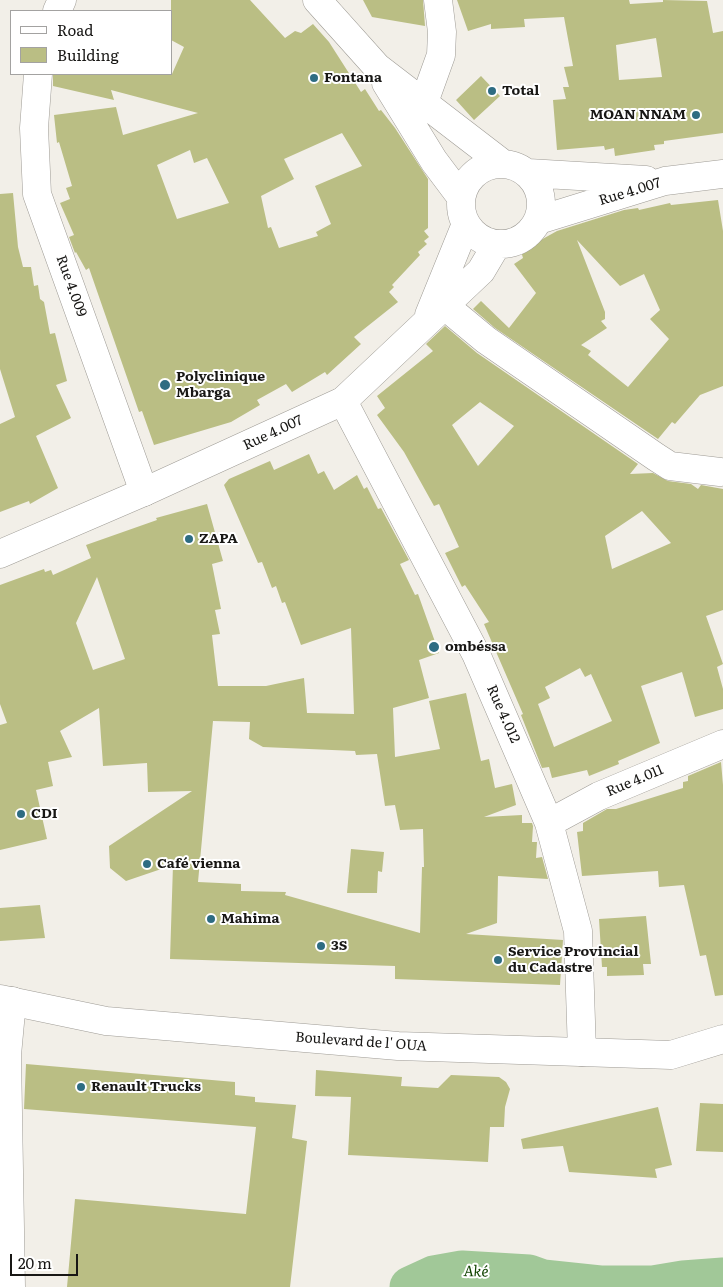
<!DOCTYPE html>
<html>
<head>
<meta charset="utf-8">
<style>
	body { margin:0 }
	#map { position:relative; width:723px; height:1287px; overflow:hidden; background:#f2efe8; font-family:Literata,serif }
	canvas { display:block }
	.legend { position:absolute; left:10px; top:10px; width:162px; height:65px; box-sizing:border-box; background:#fff; border:1px solid #a3a2a1; margin:0; padding:6px 9px; list-style:none; font-size:15px; color:#181715 }
	.legend li { display:flex; align-items:center; gap:10px; height:25px }
	.legend b { width:25px; border:1px solid #a3a2a1 }
	.scale { position:absolute; left:10px; top:1254px; width:68px; height:22px; box-sizing:border-box; border:2px solid #181715; border-top:0; padding-left:6px; font-size:15px; line-height:18px; white-space:nowrap; color:#181715; -webkit-text-stroke:4px #fff; paint-order:stroke }
</style>
</head>
<body>
<div id="map">
<canvas width="723" height="1287"></canvas>
<ul class="legend">
<li><b style="height:6px;background:#fff"></b>Road</li>
<li><b style="height:14px;background:#babe84"></b>Building</li>
</ul>
<div class="scale">20 m</div>
</div>
<script>
const ctx = document.querySelector('canvas').getContext('2d');
ctx.lineJoin = 'round';
function toPath(rows) {
  const path = new Path2D();
  for (const r of rows) {
    if (r.length === 3) {
      path.moveTo(r[0] + r[2], r[1]);
      path.arc(r[0], r[1], r[2], 0, 2 * Math.PI);
      continue;
    }
    path.moveTo(r[0], r[1]);
    for (let i = 2; i < r.length; i += 2) path.lineTo(r[i], r[i + 1]);
  }
  return path;
}
function strokePath(path, color, width, dash) {
  ctx.strokeStyle = color;
  ctx.lineWidth = width;
  ctx.lineCap = dash ? 'butt' : 'round';
  ctx.setLineDash(dash || []);
  ctx.stroke(path);
}
function fillPath(path, color) {
  ctx.fillStyle = color;
  ctx.fill(path, 'evenodd');
}
function label(font, color, halo, rows, align = 'center') {
  ctx.font = font + ' Literata,serif';
  ctx.lineWidth = 4;
  ctx.setLineDash([]);
  ctx.textBaseline = 'middle';
  ctx.strokeStyle = halo;
  ctx.fillStyle = color;
  for (const [text, x, y, turn = 0] of rows) {
    ctx.save();
    ctx.translate(x, y);
    ctx.rotate((+turn || 0) * Math.PI / 180);
    ctx.textAlign = isNaN(turn) ? turn : align;
    if (halo) ctx.strokeText(text, 0, 0);
    ctx.fillText(text, 0, 0);
    ctx.restore();
  }
}
const river = toPath([
	[410,1287,434,1276,462,1271,529,1275,543,1280,600,1286,653,1286,683,1281,723,1278]
]);
const building = toPath([
	[171,0,250,0,285,38,295,31,301,33,313,24,329,42,361,92,365,89,379,111,381,110,395,128,428,179,428,228,424,231,429,237,424,241,427,244,418,252,420,255,392,285,394,287,389,292,398,302,354,337,361,344,327,375,325,372,292,392,286,384,257,400,260,405,231,422,154,445,142,411,139,412,89,268,86,270,76,252,75,253,69,237,74,235,60,203,70,199,66,188,72,186,59,142,57,143,54,115,116,107,123,135,198,113,111,90,114,100,53,86,53,74,172,74,184,47,171,40],
	[342,133,362,166,315,186,331,224,316,232,318,236,279,248,271,227,268,228,261,196,294,179,284,159],
	[190,150,194,163,207,158,229,203,177,219,157,165],
	[363,0,423,0,425,26,372,17],
	[457,0,629,0,630,4,663,2,663,0,707,1,713,33,723,31,723,133,664,141,664,144,654,145,655,150,615,156,614,148,605,150,604,146,557,150,553,100,566,99,563,87,569,87,564,67,573,66,564,17,524,19,525,27,491,29,491,24,468,31],
	[656,38,662,77,619,80,616,45],
	[481,76,500,96,474,120,456,100],
	[13,193,18,247,23,267,31,267,34,286,38,285,40,299,44,302,50,334,55,333,67,381,56,385,71,418,36,436,58,488,30,504,29,501,0,512,0,424,15,417,0,369,0,194],
	[718,200,723,231,723,386,700,395,675,424,672,422,658,439,495,328,473,309,481,301,509,328,536,293,514,264,523,258,521,251,557,231,624,210,638,208,639,210,670,203,671,205],
	[577,240,620,286,644,274,660,310,650,319,669,339,628,387,588,355,591,351,581,345,607,328,601,321,605,319,605,312],
	[445,326,477,353,638,464,630,474,653,473,668,481,691,484,698,489,701,485,723,489,723,610,706,616,723,664,717,667,723,689,723,709,695,717,682,672,641,686,660,743,618,761,619,764,589,776,587,770,552,778,549,767,542,768,521,715,523,714,484,624,489,622,465,585,462,587,445,553,459,547,439,504,434,506,404,452,377,415,385,408,377,396,433,351,426,344],
	[480,402,514,426,478,466,452,425],
	[642,511,671,543,612,569,605,536],
	[580,668,585,677,591,674,612,721,554,747,538,704,550,698,545,687],
	[309,454,318,474,324,471,334,490,357,475,364,489,367,487,378,509,381,508,409,560,400,564,415,595,418,594,439,653,419,660,429,698,393,708,395,757,440,749,429,701,466,693,481,761,489,759,495,788,512,784,516,805,484,817,522,815,522,823,532,823,533,826,532,842,537,842,536,858,542,857,548,879,498,876,497,923,466,934,563,940,560,985,395,979,395,966,170,959,173,865,126,881,110,868,109,846,192,791,148,792,147,763,103,766,99,708,60,731,72,757,48,762,53,786,36,790,47,839,0,850,0,725,7,723,0,704,0,585,44,569,45,572,51,570,53,575,91,558,86,545,157,520,156,518,207,504,223,561,212,564,221,609,215,610,220,634,212,635,218,686,266,686,304,678,307,713,354,714,351,628,301,645,285,602,282,603,276,586,272,588,262,562,258,563,224,485,229,479,270,461,274,470],
	[97,577,125,659,93,670,76,623],
	[213,721,250,722,249,739,263,747,355,751,356,755,377,754,385,806,395,805,400,830,423,829,424,867,422,867,420,933,285,895,286,892,241,891,241,884,198,882],
	[721,762,723,785,723,995,715,996,706,955,700,956,684,885,659,887,658,871,582,876,577,832,583,831,583,823,607,809,616,809,683,788,683,782,688,781,688,776],
	[351,849,384,852,382,872,378,871,377,893,347,893],
	[40,905,45,938,0,941,0,908],
	[646,916,651,964,643,964,644,975,607,976,607,967,602,967,599,919],
	[26,1064,235,1082,235,1095,255,1097,255,1102,296,1105,292,1138,307,1141,290,1287,67,1287,75,1199,246,1214,256,1127,24,1109],
	[316,1070,402,1077,401,1086,438,1088,451,1075,499,1077,506,1082,510,1089,505,1107,504,1127,490,1127,488,1162,348,1155,351,1097,315,1096],
	[700,1103,723,1104,723,1152,696,1151],
	[658,1107,672,1165,655,1169,657,1178,569,1172,563,1146,523,1149,521,1139]
]);
const minor = toPath([
	[57,11,62,0],
	[38,74,34,128,37,194,144,492],
	[423,105,441,55,442,32,438,0],
	[445,306,486,340,656,457,670,466,720,472],
	[343,401,476,654,549,823,578,931,582,1052],
	[549,823,599,796,723,744],
	[11,1287,7,1055,12,1001]
]);
const major = toPath([
	[317,0,377,67,502,163],
	[386,83,434,161,461,197],
	[501,204,40],
	[528,173,646,180],
	[539,220,665,181,723,174],
	[429,315,466,224],
	[0,554,144,492,343,401,481,271,497,244]
]);
const highway = toPath([
	[0,999,106,1021,398,1046,671,1055,723,1039]
]);
const markers = [
	[314,78,5,"#2e6c82"],
	[492,91,5,"#2e6c82"],
	[696,115,5,"#2e6c82"],
	[165,385,6,"#2e6c82"],
	[189,539,5,"#2e6c82"],
	[434,647,6,"#2e6c82"],
	[21,814,5,"#2e6c82"],
	[147,864,5,"#2e6c82"],
	[211,919,5,"#2e6c82"],
	[321,946,5,"#2e6c82"],
	[498,960,5,"#2e6c82"],
	[81,1087,5,"#2e6c82"]
];
const poiNames = [
	["Fontana",324,78],
	["Total",502,91],
	["MOAN NNAM",686,115,"right"],
	["Polyclinique",176,377],
	["Mbarga",176,393],
	["ZAPA",199,539],
	["ombéssa",445,647],
	["CDI",31,814],
	["Café vienna",157,864],
	["Mahima",221,919],
	["3S",331,946],
	["Service Provincial",508,952],
	["du Cadastre",508,968],
	["Renault Trucks",91,1087]
];
const streetNames = [
	["Rue 4.007",630,192,-17],
	["Rue 4.009",71,286,70],
	["Rue 4.007",273,433,-25],
	["Rue 4.012",503,714,66],
	["Rue 4.011",635,781,-23],
	["Boulevard de l' OUA",361,1042,4]
];
const waterNames = [
	["Aké",476,1272,2]
];
strokePath(river, '#a1c898', 41);
fillPath(building, '#babe84');
strokePath(minor, '#9e9b95', 29);
strokePath(major, '#9e9b95', 29);
strokePath(highway, '#9e9b95', 29);
strokePath(minor, '#fff', 28);
strokePath(major, '#fff', 28);
strokePath(highway, '#fff', 28);
for (const [x, y, r, color] of markers) {
  const dot = new Path2D();
  dot.arc(x, y, r, 0, 2 * Math.PI);
  ctx.fillStyle = color;
  ctx.fill(dot);
  strokePath(dot, '#fff', 2);
}
label('bold 14px', '#181715', '#fff', poiNames, 'left');
label('14px', '#181715', '#fff', streetNames);
label('italic 15px', '#104300', '#fff', waterNames);
</script>
</body>
</html>
